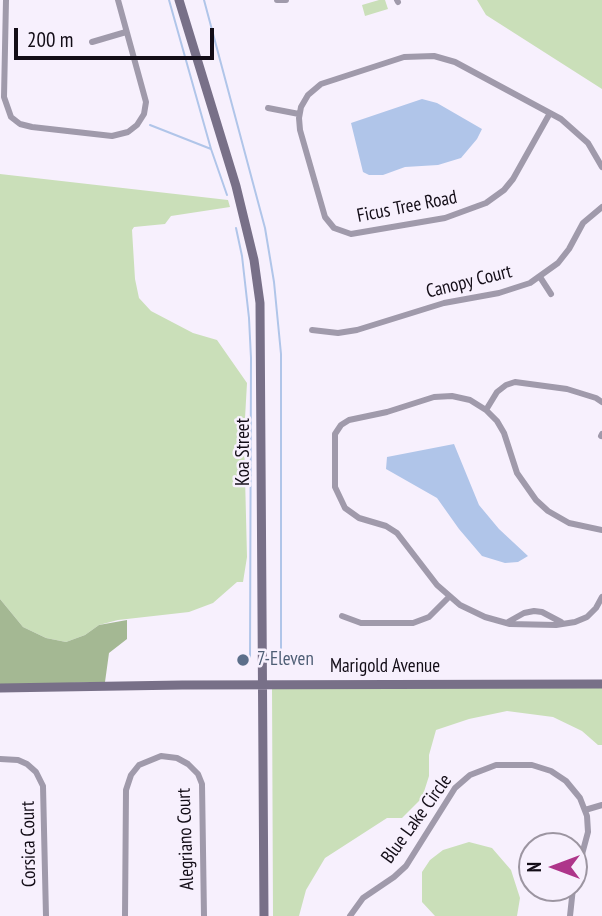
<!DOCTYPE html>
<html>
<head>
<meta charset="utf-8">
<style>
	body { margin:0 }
	#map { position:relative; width:602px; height:916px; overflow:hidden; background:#f7f0fd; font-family:"PT Sans Narrow",sans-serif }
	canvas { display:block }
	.north { position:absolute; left:518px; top:832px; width:70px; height:70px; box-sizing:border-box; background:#f7f0fd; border:2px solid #9c95a1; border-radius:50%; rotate:270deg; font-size:19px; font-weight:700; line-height:28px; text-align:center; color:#130d17 }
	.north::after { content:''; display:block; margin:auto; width:24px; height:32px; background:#ae358a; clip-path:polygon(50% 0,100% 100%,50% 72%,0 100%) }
	.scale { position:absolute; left:14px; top:28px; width:200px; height:32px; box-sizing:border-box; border:4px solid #130d17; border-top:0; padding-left:9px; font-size:21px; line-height:24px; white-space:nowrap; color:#130d17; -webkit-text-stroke:5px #f7f0fd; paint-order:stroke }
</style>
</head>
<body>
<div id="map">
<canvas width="602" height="916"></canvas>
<div class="north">N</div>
<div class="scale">200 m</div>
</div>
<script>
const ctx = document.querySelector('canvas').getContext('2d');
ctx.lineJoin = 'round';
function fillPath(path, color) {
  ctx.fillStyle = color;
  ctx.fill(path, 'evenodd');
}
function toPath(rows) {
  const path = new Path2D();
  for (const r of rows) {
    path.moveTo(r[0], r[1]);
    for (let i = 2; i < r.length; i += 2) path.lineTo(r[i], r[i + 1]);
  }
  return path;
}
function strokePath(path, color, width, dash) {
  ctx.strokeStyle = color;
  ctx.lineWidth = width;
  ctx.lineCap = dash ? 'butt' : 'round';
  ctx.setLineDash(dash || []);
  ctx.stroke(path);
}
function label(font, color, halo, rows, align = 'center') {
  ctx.font = font + ' "PT Sans Narrow",sans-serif';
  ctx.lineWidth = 5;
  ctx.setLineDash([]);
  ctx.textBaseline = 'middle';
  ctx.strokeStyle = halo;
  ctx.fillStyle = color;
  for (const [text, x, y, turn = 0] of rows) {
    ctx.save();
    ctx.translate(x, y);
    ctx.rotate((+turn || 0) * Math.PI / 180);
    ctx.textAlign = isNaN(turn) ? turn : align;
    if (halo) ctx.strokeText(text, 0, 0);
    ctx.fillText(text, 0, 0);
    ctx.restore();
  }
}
const green = toPath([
	[379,0,385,0,388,9,365,16,362,5],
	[477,0,602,0,602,89,486,15],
	[0,174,228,200,230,207,171,216,165,224,134,227,132,230,135,279,139,298,151,311,193,333,217,340,247,383,244,436,247,557,243,582,237,582,213,603,189,612,118,620,99,625,85,635,66,642,46,638,23,627,0,599],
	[602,687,602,745,598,745,582,731,553,717,507,711,469,719,436,730,429,755,429,776,422,798,402,818,387,818,325,858,306,890,299,916,273,916,272,688],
	[469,842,492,848,511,870,520,898,517,916,435,916,422,902,422,872,430,860,443,850]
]);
const forest = toPath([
	[0,599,23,627,46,638,66,642,85,635,99,625,127,620,127,639,109,653,105,682,0,685]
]);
const water = toPath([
	[422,99,437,103,482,129,477,139,461,158,438,165,405,167,383,175,369,175,363,172,351,123],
	[454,444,479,505,499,529,528,556,518,562,505,563,482,556,459,529,437,498,386,469,387,457]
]);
const stream = toPath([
	[169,0,211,149,227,195],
	[204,0,265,228,274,282,281,354,281,663],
	[150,125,211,149],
	[236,228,242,256,249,318,251,358,250,658]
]);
const minor = toPath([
	[6,0,4,97,11,117,20,124,32,127,112,136,128,132,137,125,144,114,146,102,118,0],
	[277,0,286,0],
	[397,0,398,2],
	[92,42,126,32],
	[268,108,299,114],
	[550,113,513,179,504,190,486,203,445,218,351,234,334,228,325,217,300,130,299,118,301,107,308,95,321,84,404,57,434,56,455,62,561,119,588,143,602,167],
	[540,277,551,294],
	[312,330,338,333,357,330,444,303,499,293,530,283,558,263,569,249,583,223,602,207],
	[486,410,497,392,506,385,515,382,567,389,596,398,602,402],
	[601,436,602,434],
	[602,530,569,523,548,511,536,500,517,473,504,433,497,421,486,410,470,400,452,396,434,397,387,412,349,420,341,425,335,434,335,487,345,508,359,518,386,526,397,533,437,585,460,605,485,617,510,624,556,625,575,622,587,617,596,608,602,597],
	[342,616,361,623,413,623,429,617,449,597],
	[508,622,524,613,534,611,542,612,561,622],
	[0,759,18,760,27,764,36,772,43,786,46,916],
	[585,810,602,805],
	[125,916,126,790,131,775,139,765,161,756,177,758,188,764,198,774,202,784,204,916],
	[350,916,363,898,394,877,406,866,455,788,470,775,496,765,532,765,551,771,566,781,580,798,587,816,588,832,574,884],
	[570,916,573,888]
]);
const secondary = toPath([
	[179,0,236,186,254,260,260,303,264,916],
	[0,688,182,685,602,684]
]);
const markers = [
	[243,660,7,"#5c6f8a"]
];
const streetNames = [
	["Ficus Tree Road",407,207,-11],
	["Canopy Court",469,282,-14],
	["Koa Street",244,452,-90],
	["Marigold Avenue",385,667],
	["Blue Lake Circle",417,819,-54],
	["Alegriano Court",186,839,-92],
	["Corsica Court",29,844,-91]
];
const serviceNames = [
	["7-Eleven",257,660]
];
fillPath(green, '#cadfb9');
fillPath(forest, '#a4b893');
fillPath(water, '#b0c5e9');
strokePath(stream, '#b0c5e9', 2);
strokePath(minor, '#a09aab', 6);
strokePath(secondary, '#787088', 9);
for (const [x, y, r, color] of markers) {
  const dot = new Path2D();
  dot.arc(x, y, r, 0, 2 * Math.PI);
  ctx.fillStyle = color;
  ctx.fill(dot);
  strokePath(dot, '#f7f0fd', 2.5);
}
label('19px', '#130d17', '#f7f0fd', streetNames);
label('19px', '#4e5e75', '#f7f0fd', serviceNames, 'left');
</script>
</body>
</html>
